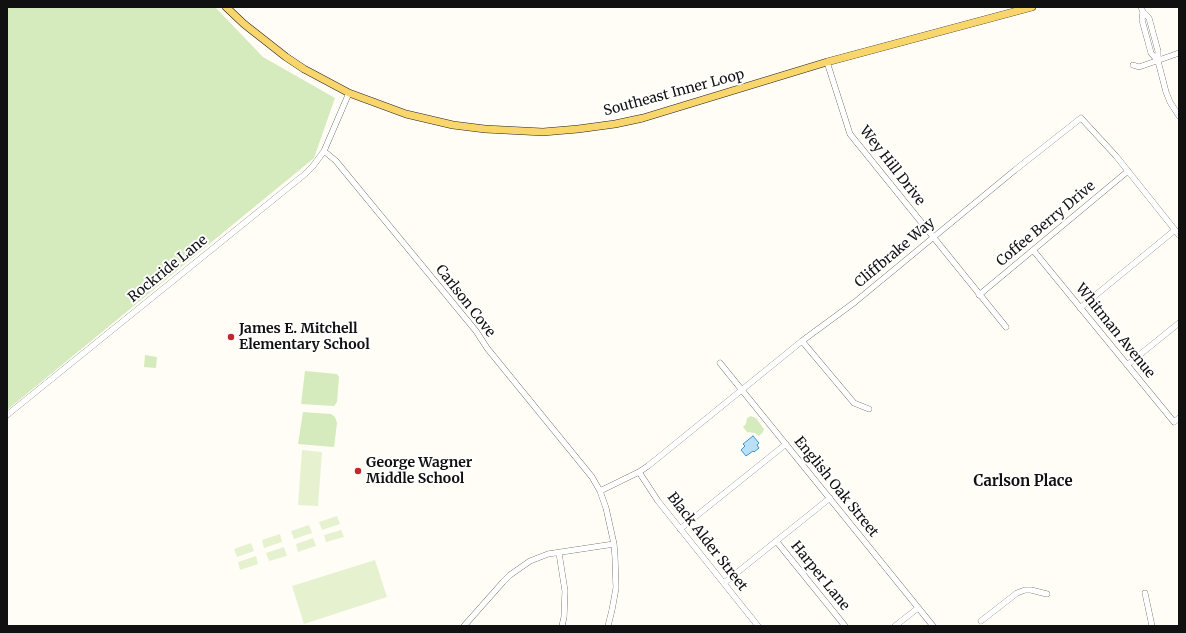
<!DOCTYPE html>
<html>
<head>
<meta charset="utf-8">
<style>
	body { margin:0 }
	#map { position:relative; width:1186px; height:633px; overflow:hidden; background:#fffdf5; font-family:Merriweather,serif }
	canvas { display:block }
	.frame { position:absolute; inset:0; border:8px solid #111; pointer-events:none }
</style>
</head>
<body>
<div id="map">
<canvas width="1186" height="633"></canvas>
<div class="frame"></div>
</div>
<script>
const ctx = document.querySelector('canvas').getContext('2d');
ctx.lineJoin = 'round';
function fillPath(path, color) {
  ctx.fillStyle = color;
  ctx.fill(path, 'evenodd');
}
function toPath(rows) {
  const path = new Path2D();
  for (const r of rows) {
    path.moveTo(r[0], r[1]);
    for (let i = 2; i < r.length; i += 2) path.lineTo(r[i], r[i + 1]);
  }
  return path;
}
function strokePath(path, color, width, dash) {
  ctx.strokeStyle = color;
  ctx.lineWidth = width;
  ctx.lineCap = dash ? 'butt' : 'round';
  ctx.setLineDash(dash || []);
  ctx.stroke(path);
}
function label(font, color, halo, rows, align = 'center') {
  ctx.font = font + ' Merriweather,serif';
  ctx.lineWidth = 4;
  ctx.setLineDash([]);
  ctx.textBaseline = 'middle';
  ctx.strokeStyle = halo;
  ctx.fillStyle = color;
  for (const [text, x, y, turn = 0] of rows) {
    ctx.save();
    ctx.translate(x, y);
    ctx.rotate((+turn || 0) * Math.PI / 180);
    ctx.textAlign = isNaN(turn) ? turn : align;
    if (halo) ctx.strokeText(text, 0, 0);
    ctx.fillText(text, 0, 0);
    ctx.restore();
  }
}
const green = toPath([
	[7,7,215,7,263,57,335,98,314,158,7,410],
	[145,355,157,357,156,368,144,367],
	[305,371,337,374,339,377,337,402,334,406,301,404],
	[303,412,331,414,335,417,337,423,334,447,298,444],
	[751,416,756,418,761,425,764,429,763,432,759,436,755,433,747,432,743,427,746,424,747,418]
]);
const pitch = toPath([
	[302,450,322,452,318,506,298,505],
	[337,516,340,524,322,530,319,522],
	[309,525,312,533,294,539,291,531],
	[341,530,344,537,326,542,324,535],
	[280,534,282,542,264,548,262,540],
	[313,538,316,546,298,552,296,544],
	[251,543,254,551,237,557,234,549],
	[284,547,287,556,269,561,266,553],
	[256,556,258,564,240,570,238,562],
	[375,560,387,597,304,624,292,586]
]);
const water = toPath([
	[753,436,759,443,757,445,759,448,754,452,753,451,746,456,741,450,745,446,743,444,753,436]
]);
const minor = toPath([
	[1141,7,1143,12,1142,20,1151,53,1158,61],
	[1143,12,1149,18,1158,51,1158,61,1166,92,1170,102,1179,116],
	[827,62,850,134,1006,327],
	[1133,65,1139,67,1179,53],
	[324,151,336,161,368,200,476,331,487,348,592,477,600,491,606,508,614,544,615,557,616,588,612,610,608,626],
	[1033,250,1174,422,1179,418],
	[979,295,1128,171],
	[1080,308,1175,230],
	[802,341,854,403,869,409],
	[720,363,933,626],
	[1127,365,1179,323],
	[7,415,305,174,313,166,324,151,349,93],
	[639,472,658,501,758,626],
	[600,491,639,472,648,466,802,341,855,302,1015,170,1081,118,1116,156,1179,235],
	[680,529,786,444],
	[777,542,845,626],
	[559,553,565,591,564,617,562,626],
	[724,583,830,498],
	[1145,593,1152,626],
	[981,621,1017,593,1025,590,1031,590,1047,594],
	[464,626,503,582,510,575,530,561,548,554,614,544],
	[895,626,918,608]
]);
const major = toPath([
	[226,7,244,24,286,57,304,69,349,93,406,114,453,125,485,129,543,132,578,129,615,124,643,118,827,62,1032,7]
]);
const markers = [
	[231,337,4,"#c4262e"],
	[358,471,4,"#c4262e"]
];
const streetNames = [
	["Southeast Inner Loop",674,93,-15],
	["Wey Hill Drive",892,166,52],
	["Coffee Berry Drive",1046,224,-40],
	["Cliffbrake Way",895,253,-40],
	["Rockride Lane",168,269,-39],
	["Carlson Cove",465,301,52],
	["Whitman Avenue",1115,331,51],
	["English Oak Street",836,487,51],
	["Black Alder Street",707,542,52],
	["Harper Lane",820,576,51]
];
const poiNames = [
	["James E. Mitchell",239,329],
	["Elementary School",239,345],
	["George Wagner",366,463],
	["Middle School",366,479]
];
const neighbourhoodNames = [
	["Carlson Place",1023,482]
];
fillPath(green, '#d5ebbd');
fillPath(pitch, '#e6f2cf');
fillPath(water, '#b9e0f7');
strokePath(water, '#3f96cf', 1);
strokePath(minor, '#444', 6);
strokePath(major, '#222', 8);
strokePath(minor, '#fff', 5.5);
strokePath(major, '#f9d66b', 7);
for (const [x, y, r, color] of markers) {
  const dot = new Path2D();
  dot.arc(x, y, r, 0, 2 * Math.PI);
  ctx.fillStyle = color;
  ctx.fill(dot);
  strokePath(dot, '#fff', 1.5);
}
label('14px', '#111', '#fff', streetNames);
label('bold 14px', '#111', '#fff', poiNames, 'left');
label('bold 15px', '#111', '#fff', neighbourhoodNames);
</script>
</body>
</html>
